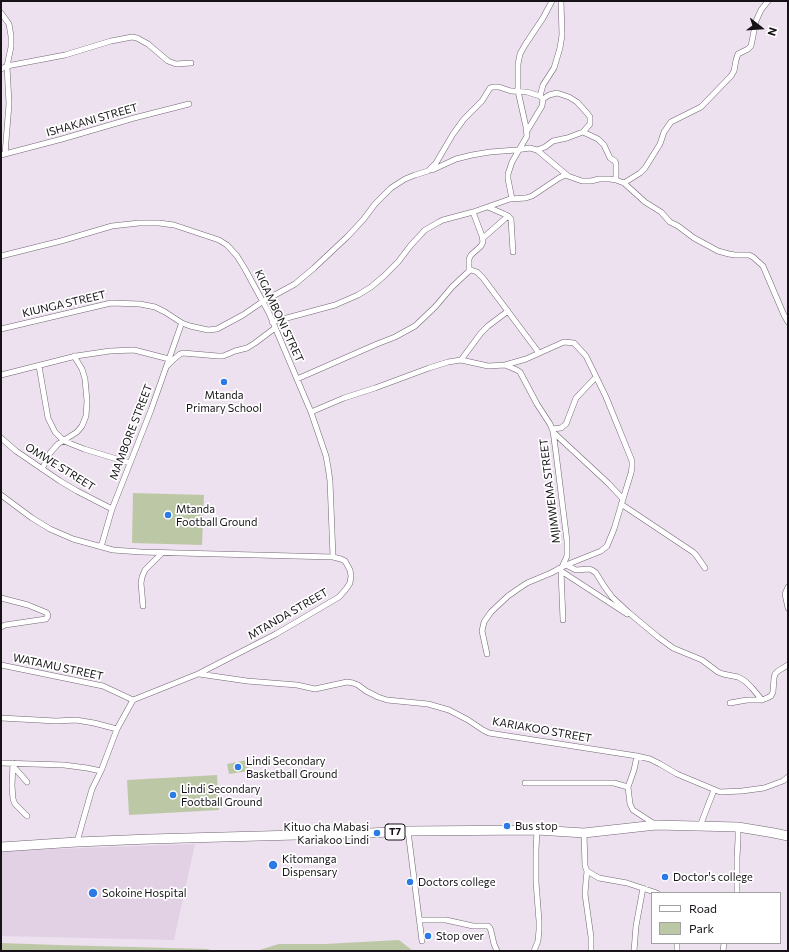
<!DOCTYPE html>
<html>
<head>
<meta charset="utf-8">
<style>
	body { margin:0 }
	#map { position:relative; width:789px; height:952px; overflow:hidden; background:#ede0ef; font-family:Commissioner,sans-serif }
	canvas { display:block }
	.frame { position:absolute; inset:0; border:2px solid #161217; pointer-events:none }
	.legend { position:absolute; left:651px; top:892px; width:130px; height:52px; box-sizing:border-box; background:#fff; border:1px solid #a2a0a2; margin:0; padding:5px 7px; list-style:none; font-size:12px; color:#161217 }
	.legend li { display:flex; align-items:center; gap:8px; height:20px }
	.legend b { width:20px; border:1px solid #a2a0a2 }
	.north { position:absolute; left:741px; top:8px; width:40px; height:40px; -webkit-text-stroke:3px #fff; paint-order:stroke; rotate:107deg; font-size:11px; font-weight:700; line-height:16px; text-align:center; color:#161217 }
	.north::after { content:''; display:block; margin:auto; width:14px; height:18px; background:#161217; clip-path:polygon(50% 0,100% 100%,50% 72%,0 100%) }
</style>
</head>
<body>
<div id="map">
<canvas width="789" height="952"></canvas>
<div class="frame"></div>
<ul class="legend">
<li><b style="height:5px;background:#fff"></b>Road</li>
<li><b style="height:11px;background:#bcc8a5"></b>Park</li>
</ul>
<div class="north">N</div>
</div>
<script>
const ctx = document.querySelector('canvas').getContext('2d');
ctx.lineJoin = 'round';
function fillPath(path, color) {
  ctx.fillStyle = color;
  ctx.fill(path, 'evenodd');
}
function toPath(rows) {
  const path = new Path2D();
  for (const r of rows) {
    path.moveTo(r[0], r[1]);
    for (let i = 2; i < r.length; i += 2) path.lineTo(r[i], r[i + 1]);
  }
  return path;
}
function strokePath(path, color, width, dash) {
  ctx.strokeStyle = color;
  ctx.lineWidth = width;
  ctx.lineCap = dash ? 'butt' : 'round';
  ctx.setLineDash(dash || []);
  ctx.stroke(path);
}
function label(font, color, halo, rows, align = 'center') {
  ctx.font = font + ' Commissioner,sans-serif';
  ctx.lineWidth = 3.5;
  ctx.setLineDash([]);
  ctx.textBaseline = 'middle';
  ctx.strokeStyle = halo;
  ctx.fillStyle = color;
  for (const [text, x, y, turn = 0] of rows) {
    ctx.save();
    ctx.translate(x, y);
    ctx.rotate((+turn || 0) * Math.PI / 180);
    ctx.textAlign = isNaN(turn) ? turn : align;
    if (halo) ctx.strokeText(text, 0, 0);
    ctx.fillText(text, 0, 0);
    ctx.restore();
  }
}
const built = toPath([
	[195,844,174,940,1,936,1,851]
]);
const green = toPath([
	[133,493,204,495,202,545,132,543],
	[247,760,249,771,229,774,227,764],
	[217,775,219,810,129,815,127,780],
	[399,940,413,951,256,951,279,944,325,944],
	[1,943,57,945,207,949,214,951,1,951]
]);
const street = toPath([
	[1,13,9,24,11,36,11,47,7,66,9,104,5,154],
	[1,69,7,66,65,55,111,41,132,37,137,38,148,44,168,61,176,64,191,63],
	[540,96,543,85,554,68,560,48,562,35,561,1],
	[583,132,598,139,604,145,610,158,615,161,616,164,616,180],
	[537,150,545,147,553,141,567,138,583,132,590,124,590,117,587,113,577,102,569,97,557,93,549,95,543,99],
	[1,155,62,139,134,118,189,104],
	[432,170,456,159,472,155,490,152,516,150,530,148,537,150,568,176],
	[624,183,640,173,645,168,660,144,664,132,671,122,701,107,731,76,734,71,736,60,738,54,748,49,751,46,756,21,761,10,768,1],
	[512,199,508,179,508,174,512,162,527,136,526,127,518,91,518,64,520,54,525,45,543,18,552,1],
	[488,207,504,214,509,217,511,219,513,252],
	[483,238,508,216],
	[1,256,61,241,112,226,139,223,159,223,174,225,219,240,227,245,237,256,245,269,269,313,311,412,326,456,328,467,330,481,333,557],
	[469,271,469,259,471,255,481,246,483,242,482,236,473,212],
	[272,322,335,305,358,295,371,287,384,276,398,262,411,245,425,230,439,222,443,220,473,212,510,199,526,198,532,196,559,178,565,175,582,181,591,181,599,179,610,179,616,180,624,183,645,202,661,212,670,222,678,226,694,238,718,251,729,254,735,255,749,255,753,257,763,266,784,315,788,322],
	[1,329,111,303,140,304,155,307,165,312,182,323,190,326,208,330,217,329,243,315,262,302,295,284,314,268,347,237,363,220,375,204,391,188,405,179,415,175,428,171,436,163,453,134,464,119,482,101,490,88,493,87,499,87,511,91,527,92,540,96,543,99,542,106,527,131],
	[461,360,481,333,488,326,508,311],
	[39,366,48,418,55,432,64,441,84,449,130,463],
	[167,366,174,359,180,354,183,353,218,356,223,356,228,354,235,351,247,348,255,343,275,328],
	[1,375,76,356,110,351,134,350,169,359],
	[297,379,377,344,395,337,415,326,435,307,452,287,469,271,471,270,477,272,483,278,539,353],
	[311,412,344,398,375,388,429,368,448,362,461,360,488,366,505,365,517,370,520,372,537,404,550,424,553,431,556,453,567,541,567,556,562,567],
	[552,429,561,428,566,424,576,398,596,377],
	[553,432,608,483,623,499],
	[1,438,16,451,60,481,77,491,112,509],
	[42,469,50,453,58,444,77,432,82,426,86,416,87,401,85,379,82,369,74,356],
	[1,495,32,518,50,529,73,539,113,550,141,552,333,557,341,559,345,561,350,570,351,576,350,583,346,589,339,597,276,634,198,674,133,700,117,729,101,771,92,789,82,824,77,842],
	[621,504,693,552,696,555,705,568],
	[101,547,112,509,151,410,181,325],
	[566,565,576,570,589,569,592,570,596,573,604,586,612,597,628,612,658,637,673,648,702,660,718,672,723,674,738,677,745,681,752,688,762,700],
	[558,569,627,614],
	[561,571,563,620],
	[788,587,785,594,788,608],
	[1,598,28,605,45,612,47,613,48,616,46,619,5,625,1,627],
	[143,606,141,583,142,577,145,570,162,553],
	[487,654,482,631,484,622,491,612,508,596,518,589,527,583,551,573,566,565,601,551,607,546,614,529,623,499,631,473,632,467,632,461,630,456,606,397,586,356,574,343,564,342,526,359,505,365],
	[1,665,103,686,133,700],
	[199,674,247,681,297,685,315,689,347,682,353,683,358,685,366,691,378,697,387,700,428,704,449,710,468,720,483,730,489,733,637,756,650,759,660,764,677,774,720,792,742,791,764,788,783,781,788,777],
	[730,703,747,700,762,700,767,698,771,696,773,692,774,678,775,674,778,671,788,665],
	[1,718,56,721,76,720,94,723,117,729],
	[1,763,64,765,87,768,101,771],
	[13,763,12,786,13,799,15,804,27,816],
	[13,766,27,782],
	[525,783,614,783,628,787,630,804,633,810,656,825],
	[628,787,634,770,637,756],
	[700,826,714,790],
	[408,831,422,941],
	[584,833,585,866,587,871,599,878,627,883,657,893],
	[587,871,586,881,585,894,591,937,591,951],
	[737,893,737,857,738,840,738,827],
	[420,920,446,920,473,926,488,926,490,928,491,931,494,944,497,951],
	[534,951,538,941,539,930,539,921,536,882,536,850,537,830],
	[634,951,636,926,643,888],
	[677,951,677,943],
	[723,951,724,943]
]);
const highway = toPath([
	[1,847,77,842,150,839,370,833,408,831,537,830,584,833,656,825,738,827,774,833,788,836]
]);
const markers = [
	[224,382,4,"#2b7ae6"],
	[168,515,4,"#2b7ae6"],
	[238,767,4,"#2b7ae6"],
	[173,795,4,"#2b7ae6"],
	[507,826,4,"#2b7ae6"],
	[377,833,4,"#2b7ae6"],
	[273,865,5,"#2b7ae6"],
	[665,877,4,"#2b7ae6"],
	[410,882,4,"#2b7ae6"],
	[93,893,5,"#2b7ae6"],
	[428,936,4,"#2b7ae6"]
];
const shields = [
	[395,832,20]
];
const shieldNames = [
	["T7",395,832]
];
const streetNames = [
	["ISHAKANI STREET",92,120,-16],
	["KIUNGA STREET",64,304,-13],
	["KIGAMBONI STRET",279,316,65],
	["MAMBORE STREET",131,432,-69],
	["OMWE STREET",60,467,32],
	["MJIMWEMA STREET",550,491,-97],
	["MTANDA STREET",288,614,-30],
	["WATAMU STREET",58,667,12],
	["KARIAKOO STREET",542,730,10]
];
const poiNames = [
	["Mtanda",224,395,"center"],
	["Primary School",224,408,"center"],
	["Mtanda",176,509],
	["Football Ground",176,522],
	["Lindi Secondary",246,761],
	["Basketball Ground",246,774],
	["Lindi Secondary",181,789],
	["Football Ground",181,802],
	["Bus stop",515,826],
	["Kituo cha Mabasi",369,827,"right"],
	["Kariakoo Lindi",369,840,"right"],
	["Kitomanga",282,859],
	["Dispensary",282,872],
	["Doctor's college",673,877],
	["Doctors college",418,882],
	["Sokoine Hospital",102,893],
	["Stop over",436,936]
];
fillPath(built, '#e2d1e5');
fillPath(green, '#bcc8a5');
strokePath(street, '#716673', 6);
strokePath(highway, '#716673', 10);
strokePath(street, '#fff', 5);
strokePath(highway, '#fff', 9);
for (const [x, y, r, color] of markers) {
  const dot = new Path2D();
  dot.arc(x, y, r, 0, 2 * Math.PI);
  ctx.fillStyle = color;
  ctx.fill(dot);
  strokePath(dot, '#fff', 1.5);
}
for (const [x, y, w] of shields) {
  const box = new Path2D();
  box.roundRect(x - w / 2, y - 8, w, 16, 3);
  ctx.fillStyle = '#fff';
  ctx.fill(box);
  strokePath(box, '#161217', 1);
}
label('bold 10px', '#161217', null, shieldNames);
label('11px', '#161217', '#fff', streetNames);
label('11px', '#161217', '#fff', poiNames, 'left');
</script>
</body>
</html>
